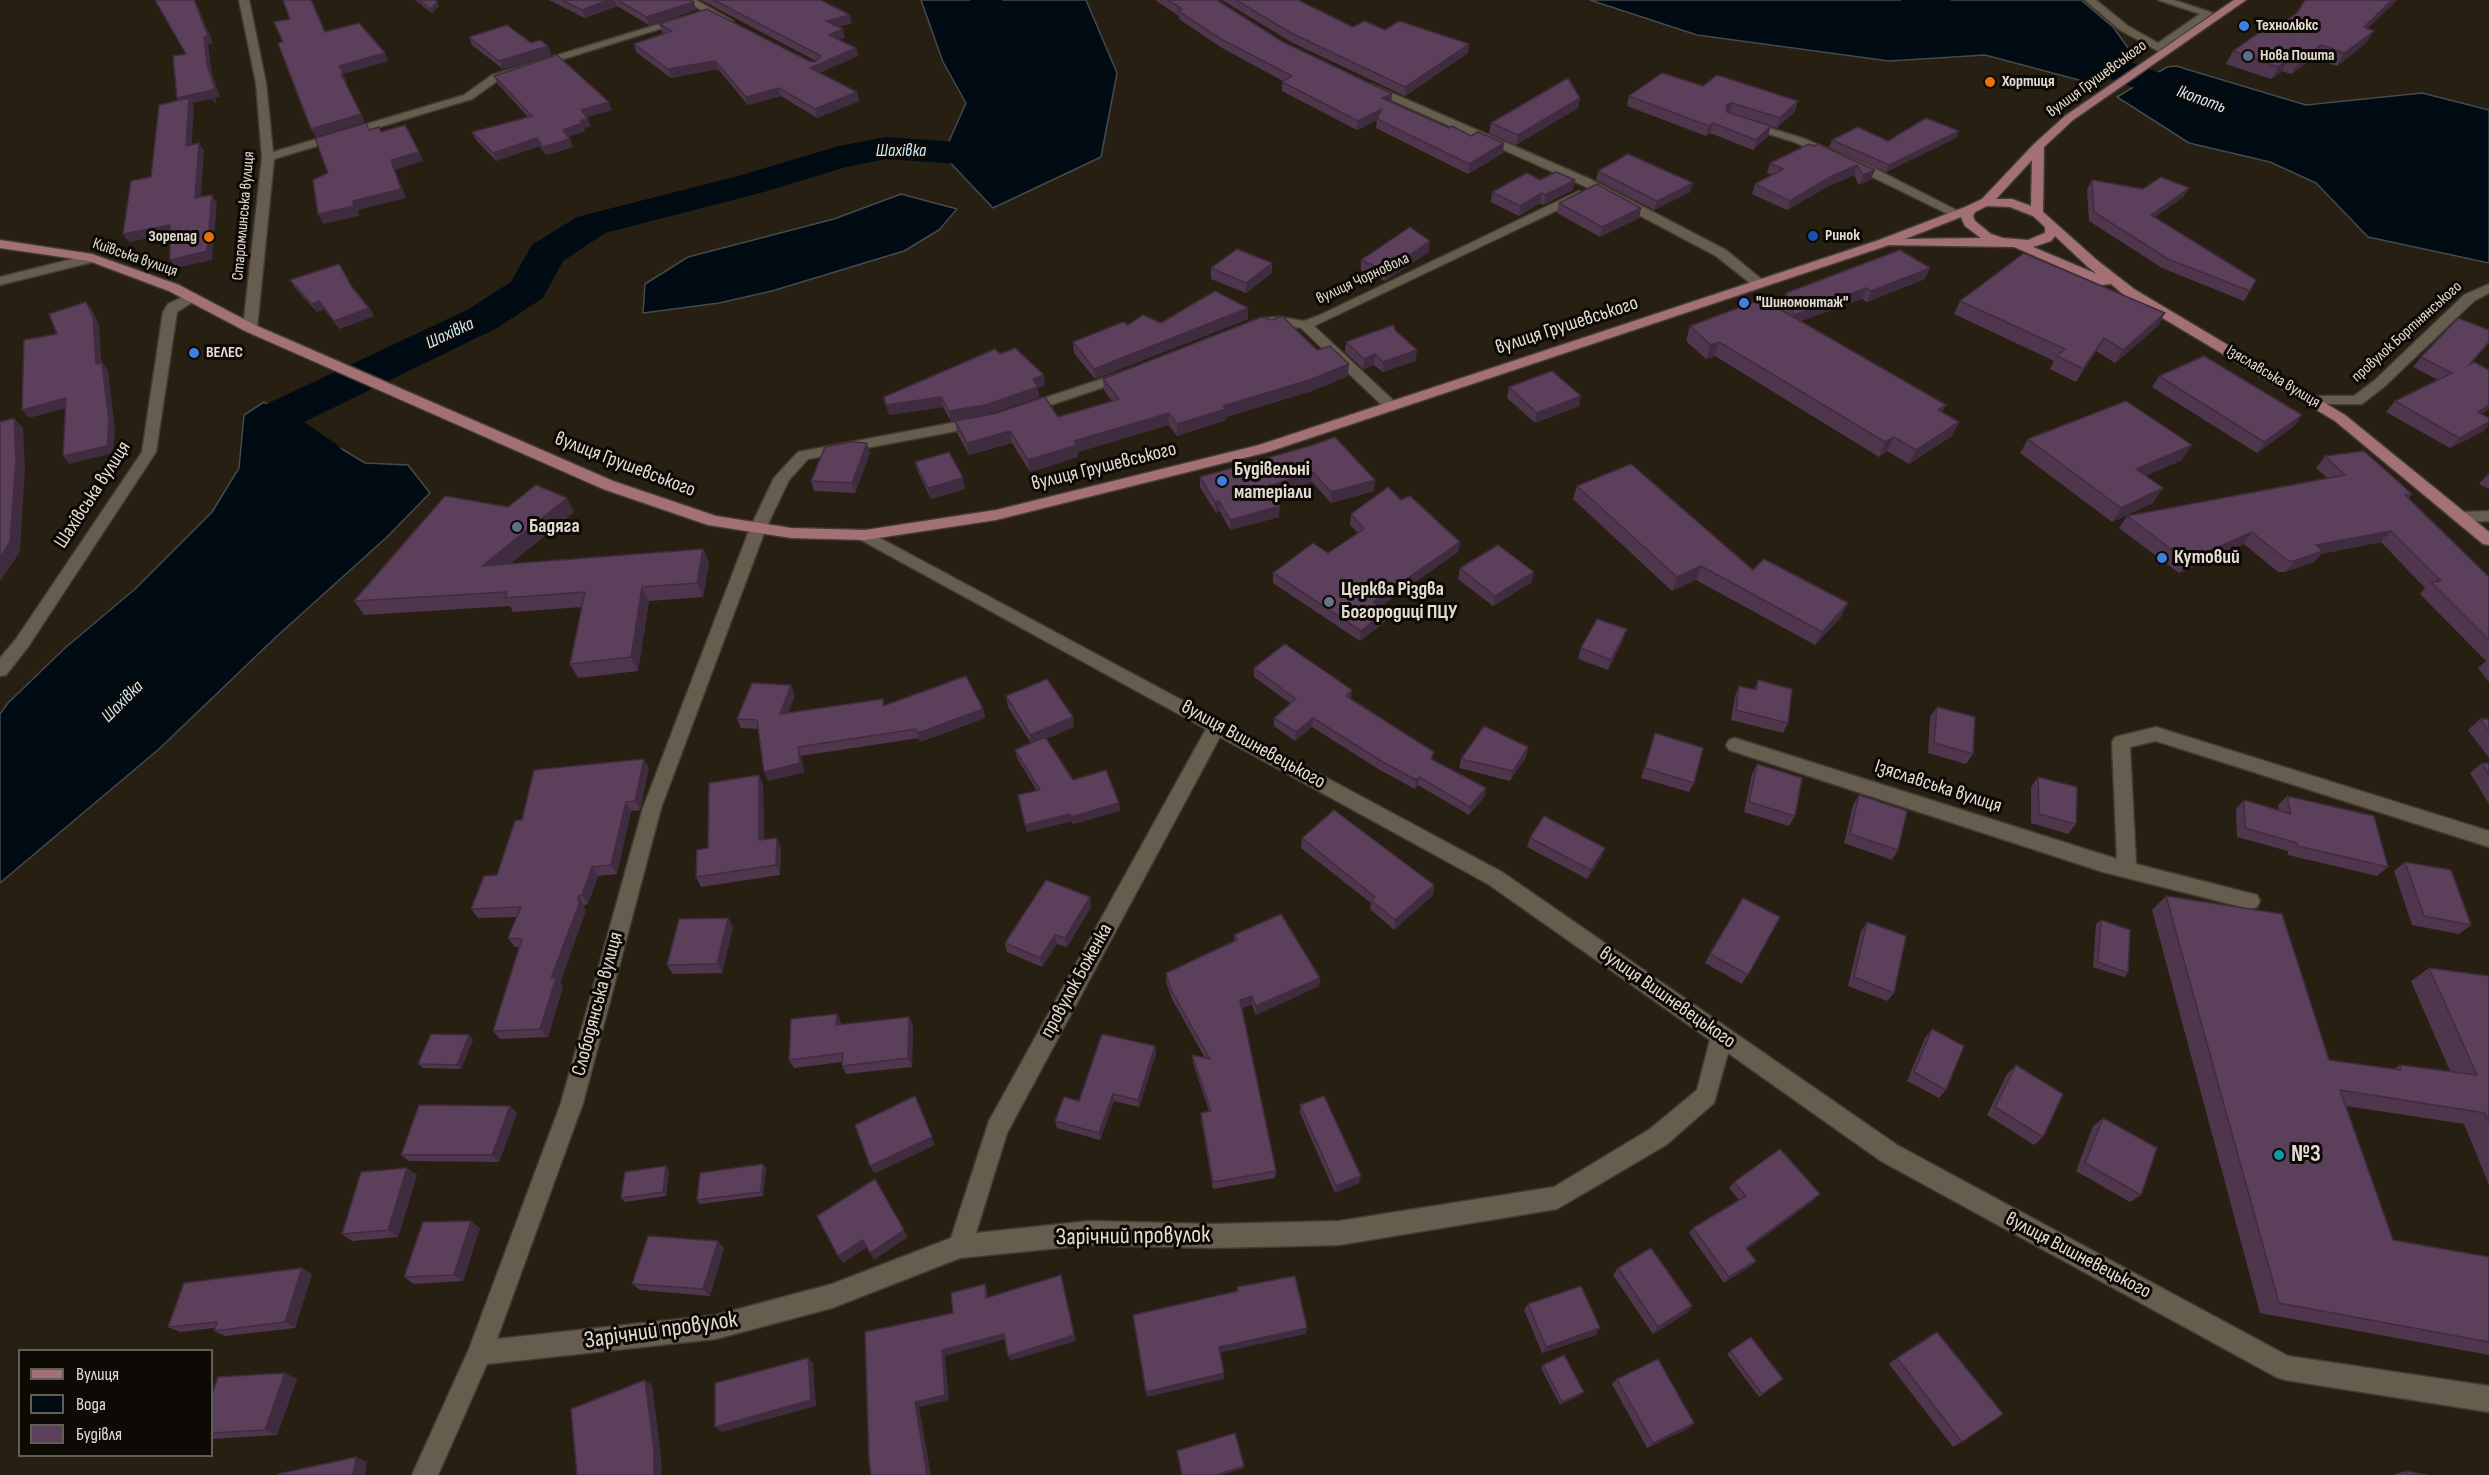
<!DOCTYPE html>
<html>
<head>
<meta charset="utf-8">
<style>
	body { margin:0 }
	#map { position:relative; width:2489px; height:1475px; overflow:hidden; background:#271f12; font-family:"Sofia Sans Condensed",sans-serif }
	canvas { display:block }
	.legend { position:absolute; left:18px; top:1349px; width:195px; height:108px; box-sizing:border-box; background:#0d0905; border:2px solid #625d57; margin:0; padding:8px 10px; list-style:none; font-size:18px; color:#e2dcd3 }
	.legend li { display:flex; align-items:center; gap:12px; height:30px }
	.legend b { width:30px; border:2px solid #625d57 }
</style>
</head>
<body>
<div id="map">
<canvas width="2489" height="1475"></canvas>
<ul class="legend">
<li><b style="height:8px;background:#a37175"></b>Вулиця</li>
<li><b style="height:16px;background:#000b14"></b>Вода</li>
<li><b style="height:16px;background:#5c3f5a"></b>Будівля</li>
</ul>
</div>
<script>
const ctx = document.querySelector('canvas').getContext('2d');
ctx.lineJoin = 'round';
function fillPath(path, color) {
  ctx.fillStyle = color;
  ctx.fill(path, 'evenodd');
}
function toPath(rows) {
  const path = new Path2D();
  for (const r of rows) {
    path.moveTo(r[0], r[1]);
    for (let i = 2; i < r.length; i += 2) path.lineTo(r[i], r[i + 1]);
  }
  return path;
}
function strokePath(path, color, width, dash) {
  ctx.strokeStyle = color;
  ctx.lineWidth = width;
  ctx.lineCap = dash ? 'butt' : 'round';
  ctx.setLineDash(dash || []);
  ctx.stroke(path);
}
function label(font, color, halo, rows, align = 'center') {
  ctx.font = font + ' "Sofia Sans Condensed",sans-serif';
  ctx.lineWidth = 6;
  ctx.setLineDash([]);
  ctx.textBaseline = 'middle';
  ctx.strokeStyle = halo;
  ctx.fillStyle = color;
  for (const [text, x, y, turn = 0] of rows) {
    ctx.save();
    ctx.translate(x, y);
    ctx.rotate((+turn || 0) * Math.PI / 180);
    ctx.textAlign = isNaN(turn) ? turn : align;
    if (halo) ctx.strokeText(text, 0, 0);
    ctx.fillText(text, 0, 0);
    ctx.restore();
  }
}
const water = toPath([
	[921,0,1086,0,1117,73,1101,157,993,208,943,155,966,103,943,62,921,0],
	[1590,0,2081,0,2113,27,2134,56,2094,84,1985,55,1889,61,1697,35,1590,0],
	[2176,66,2306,105,2422,93,2489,110,2489,263,2368,237,2316,183,2270,162,2189,143,2117,97,2167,67,2176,66],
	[901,194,957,209,939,230,904,251,772,291,719,303,643,313,645,284,688,257,834,219,901,194],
	[264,402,365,463,408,465,430,493,387,537,276,637,159,749,0,883,0,714,8,703,65,648,135,589,212,512,239,468,244,415,264,402]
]);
const river = toPath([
	[970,0,1002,0,1048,100,1041,135,1036,143,974,165,886,159,846,167,764,192,605,233,563,261,543,298,497,328,304,422,339,446,346,457,339,468,322,472,305,468,254,430,247,420,254,410,467,310,511,282,532,245,577,217,738,176,839,146,886,137,970,143,1006,129,1012,100,970,0],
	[1901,0,1949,0,2068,39,2231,99,2236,107,2231,115,2218,118,2205,115,2044,53,1906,7,1901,0]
]);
const street = toPath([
	[239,0,249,0,266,83,273,152,464,95,492,75,679,18,688,20,500,79,472,99,274,159,257,328,250,332,243,328,262,157,256,83,239,0],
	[683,0,696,0,733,21,724,23,683,0],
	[2085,0,2096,0,2128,26,2158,43,2200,14,2158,0,2174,0,2213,13,2158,51,2120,30,2085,0],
	[1371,84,1590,179,1726,250,1766,283,1764,286,1754,286,1716,256,1582,185,1367,89,1365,87,1371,84],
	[1747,121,1802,138,1868,165,1964,214,1958,218,1954,217,1860,171,1794,142,1743,126,1743,122,1747,121],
	[1579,191,1585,195,1583,198,1314,326,1396,403,1398,406,1396,409,1386,409,1301,328,1280,325,1264,326,1257,322,1264,318,1280,317,1304,321,1320,315,1579,191],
	[2489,284,2489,293,2474,301,2385,386,2362,404,2313,404,2306,400,2313,396,2354,396,2375,380,2464,295,2489,284],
	[191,293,196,294,198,297,196,300,177,312,156,452,28,647,6,675,0,676,0,658,16,639,142,452,163,312,168,304,191,293],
	[1126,371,1133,375,1131,378,1030,412,1025,414,1018,409,1020,406,1126,371],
	[978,418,983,420,985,423,983,426,808,459,789,480,766,528,661,808,583,1103,497,1339,716,1315,832,1284,951,1238,989,1121,1206,729,859,539,857,535,859,531,865,530,1502,872,1897,1145,2288,1356,2489,1386,2489,1412,2285,1380,2276,1377,1881,1161,1728,1053,1714,1103,1666,1145,1557,1209,1339,1245,1212,1248,1089,1245,960,1258,832,1308,716,1339,487,1364,438,1475,412,1475,469,1349,561,1103,643,808,750,528,774,478,798,452,978,418],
	[1220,737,1488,884,1710,1040,1697,1090,1650,1129,1554,1187,1339,1221,1212,1224,1089,1221,976,1233,1007,1133,1220,737],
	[2489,511,2489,521,2461,522,2455,521,2453,517,2455,513,2461,512,2489,511],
	[2156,727,2489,831,2489,847,2156,741,2130,747,2136,864,2257,895,2260,901,2257,907,2250,909,2103,872,1729,750,1726,745,1729,740,1735,738,2117,859,2112,742,2115,737,2156,727]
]);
const secondary = toPath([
	[92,254,98,258,97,261,0,285,0,277,92,254]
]);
const primary = toPath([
	[2234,0,2246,0,2073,120,2044,147,2043,212,2098,261,2134,289,2345,415,2489,532,2489,545,2483,544,2335,421,2124,295,2111,284,2101,285,2014,247,1889,245,1268,452,996,520,865,540,791,538,708,525,603,489,245,331,169,291,89,261,0,248,0,240,92,254,179,285,255,325,613,481,716,516,791,528,865,530,996,510,1259,445,1879,240,1965,207,1982,199,2034,144,2065,116,2234,0],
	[2032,160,2031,206,2012,199,1996,199,2032,160],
	[1987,206,2010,207,2033,216,2045,227,2045,233,2028,240,2003,238,1991,234,1975,221,1973,216,1975,212,1987,206],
	[1961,217,1965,226,1981,238,1905,239,1961,217],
	[2055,236,2088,267,2097,274,2033,247,2051,241,2055,236]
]);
const wall = toPath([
	[415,0,435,0,439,6,432,13],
	[549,0,690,0,696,10,649,25,617,6,585,18],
	[701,0,821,0,852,23,838,27,845,37,839,40,856,48,858,56,819,73,857,92,859,101,817,118,781,96,748,105,718,69,671,78,636,52,634,44,665,34,662,32,659,24,809,61,815,62,816,61],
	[1155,0,1217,0,1281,41,1391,102,1503,153,1468,174,1376,128,1377,120,1357,130,1282,91,1282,82,1283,81,1222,48,1179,19,1179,16],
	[1222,0,1298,0,1353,27,1385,30,1469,44,1468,53,1405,96,1291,42],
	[2305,0,2397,0,2368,28,2366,43,2337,66,2313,58,2291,74,2282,71,2271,79,2226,64,2233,51,2272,30,2297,13],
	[469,37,548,46,551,55,503,69,472,45],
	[494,76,612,110,586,117,591,126,584,128,585,131,568,137,573,147,546,155,540,146,496,161,476,140,472,132,528,117,498,84],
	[1703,86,1798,101,1795,111,1777,128,1729,113,1771,126,1768,136,1753,150,1710,133,1706,136,1627,106,1629,96],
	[1580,98,1578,108,1516,145,1489,133,1491,123],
	[1959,131,1956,138,1886,172,1829,147,1832,140,1888,141],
	[1809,144,1875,170,1871,179,1859,185,1854,175,1827,187,1787,210,1752,194,1755,184,1772,175,1767,173,1770,163],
	[1598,171,1690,192,1654,210,1596,180],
	[2092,180,2183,197,2155,217,2250,291,2244,301,2162,268,2089,221,2087,190],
	[1573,190,1543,205,1540,203,1519,216,1491,202,1492,192],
	[1559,203,1641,208,1639,218,1600,237,1557,213],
	[1429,252,1385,281,1361,270,1361,260],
	[1211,268,1272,273,1246,293,1211,279],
	[1925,279,1867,302,1862,299,1801,321,1942,413,1959,422,1952,436,1909,464,1887,451,1879,457,1715,356,1706,359,1686,341,1690,326,1785,312,1782,304,1786,293],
	[290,280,352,287,369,308,374,316,339,329,324,309,317,312,295,288],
	[1960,301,2165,313,2158,326,2115,363,2096,351,2076,382,2050,369,2054,361,1954,314],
	[1248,308,1248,319,1095,379,1074,353,1073,342,1128,325,1161,323],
	[1396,331,1417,350,1415,361,1383,372,1374,365,1363,369,1345,352,1346,342],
	[1317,350,1348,376,1312,391,1226,417,1226,420,1177,436,1169,425,1078,452,1078,457,1030,472,1012,443,969,455,957,433,955,421,1058,417,1112,401,1104,390,1103,379],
	[1000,354,1045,385,1038,388,1039,397,986,415,951,421,943,407,889,415,884,397],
	[2421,357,2470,364,2489,409,2482,414,2484,431,2450,448,2386,412,2395,401,2438,380,2413,367],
	[2159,376,2302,415,2294,426,2257,453,2152,387],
	[1509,387,1579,406,1535,423,1507,398],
	[2028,439,2182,460,2145,476,2153,503,2112,522,2020,453],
	[1313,445,1374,491,1331,503,1312,482,1273,494,1279,517,1230,530,1220,511,1216,513,1200,487,1200,477],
	[870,453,855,493,814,491,811,481],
	[2325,456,2412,494,2408,499,2489,577,2489,682,2478,668,2486,661,2420,594,2425,588,2381,542,2321,554,2314,562,2285,572,2278,572,2244,544,2179,573,2119,528,2127,516,2327,478,2316,468],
	[915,462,965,489,931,499,918,472],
	[2489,473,2489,489,2479,484],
	[1577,486,1753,570,1841,617,1815,645,1696,580,1672,591,1573,499],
	[1401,500,1460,542,1458,552,1381,606,1387,610,1386,621,1360,641,1273,583,1273,573,1328,553,1358,533,1350,525,1351,514],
	[508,507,574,512,510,564,703,549,709,562,703,597,649,601,638,671,578,678,570,664,582,607,513,612,510,606,364,615,354,601],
	[1460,568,1532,582,1493,606,1458,579],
	[1623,640,1608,670,1578,659,1581,648],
	[1254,668,1351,699,1433,760,1485,796,1469,815,1418,785,1415,789,1380,770,1312,727,1295,741,1274,726,1274,718,1290,703,1254,677],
	[1758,680,1788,723,1783,733,1731,720,1735,696,1739,686,1754,690],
	[795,695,788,713,885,705,983,709,985,718,920,742,919,738,801,756,804,772,768,781,758,729,741,728,737,719],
	[1006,696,1074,727,1046,739,1073,780,1119,803,1120,811,1073,824,1072,821,1027,832,1018,795,1037,791,1017,758,1015,750,1031,743,1008,707],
	[1937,707,1973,754,1966,764,1928,753,1930,717],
	[2480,719,2489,719,2489,758,2468,730],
	[1655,733,1694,783,1689,792,1641,778],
	[1528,747,1526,757,1510,781,1459,768,1461,759],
	[2482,763,2489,763,2489,804,2470,773],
	[1757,764,1795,816,1789,826,1744,812,1752,774],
	[649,768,640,810,631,811,617,874,598,876,588,904,584,905,585,913,560,983,563,986,548,1037,500,1039,493,1031,519,947,515,947,508,938,517,917,478,918,471,909,497,875],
	[2038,777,2076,824,2068,834,2031,823,2031,787],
	[763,784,764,840,781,847,780,875,701,887,696,877,708,848],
	[1859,795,1898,850,1892,860,1844,843,1853,805],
	[2287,796,2388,867,2377,876,2288,855,2288,851,2237,837,2236,809,2244,800,2279,810,2278,805],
	[1302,838,1434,885,1433,895,1394,930,1370,909,1371,903,1301,848],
	[1530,838,1605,848,1601,858,1587,879,1527,847],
	[2405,862,2471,925,2459,934,2412,925,2394,871],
	[2166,896,2329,1060,2394,1069,2400,1065,2450,1071,2411,981,2429,968,2489,976,2489,1185,2464,1124,2346,1106,2393,1240,2489,1257,2489,1355,2260,1313,2152,910],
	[1091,907,1067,947,1057,944,1042,967,1007,952,1005,943],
	[1780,917,1742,984,1705,963,1710,954],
	[728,918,733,927,722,973,673,974,667,965],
	[2101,920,2128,973,2124,977,2093,967,2096,924],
	[1867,922,1894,993,1887,1001,1848,986,1861,931],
	[1234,935,1320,978,1319,986,1256,1015,1252,1005,1242,1008,1276,1171,1275,1178,1213,1189,1201,1120,1201,1113,1209,1111,1193,1063,1192,1055,1205,1058,1172,999,1166,982,1166,973,1234,941],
	[837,1014,841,1024,913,1026,912,1067,846,1074,842,1066,842,1062,794,1068,789,1060],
	[1932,1029,1946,1090,1939,1098,1907,1081,1925,1038],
	[469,1035,473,1040,461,1069,423,1068,418,1064],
	[1155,1046,1156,1054,1139,1107,1114,1101,1100,1140,1057,1128,1055,1121,1079,1101],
	[2016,1065,2043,1137,2034,1145,1987,1115,2007,1074],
	[1300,1105,1359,1183,1335,1193,1300,1113],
	[510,1106,517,1113,499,1162,409,1161,401,1155],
	[2103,1118,2141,1195,2130,1202,2076,1171,2093,1126],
	[763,1164,766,1168,763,1196,700,1204,697,1200],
	[666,1166,669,1170,666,1196,625,1202,621,1198],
	[407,1168,417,1175,398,1237,352,1241,342,1234],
	[1734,1182,1814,1200,1747,1249,1756,1261,1751,1266,1724,1283,1689,1233,1693,1228,1739,1200,1729,1188],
	[480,1228,463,1281,414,1284,404,1277],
	[724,1248,710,1296,640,1290,632,1284],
	[302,1268,312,1274,295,1328,225,1336,214,1331,214,1328,180,1332,168,1327],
	[1618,1268,1692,1306,1687,1313,1653,1334,1613,1275],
	[1528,1304,1596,1335,1542,1353,1524,1310],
	[1730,1351,1780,1382,1759,1397,1727,1354],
	[1897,1358,1962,1442,1953,1447,1889,1364],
	[1543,1365,1581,1395,1560,1405,1541,1368],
	[297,1379,277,1435,212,1439,212,1394],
	[1617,1379,1689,1428,1647,1448,1612,1384],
	[2406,1471,2427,1475,2392,1475]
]);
const shadedWall = toPath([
	[194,0,195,0,213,43,208,44,212,73,220,97,215,98,216,104,212,99,192,103,194,107,191,154,186,146,182,106,177,98,207,65],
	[608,0,615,0,617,6,585,18,582,10],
	[2392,0,2397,0,2356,40,2364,27],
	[437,2,439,6,432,13,430,9],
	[694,2,696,10,649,25,646,17],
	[850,15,852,23,828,29,826,21],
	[843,29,845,37,831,43,829,35],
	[2374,31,2366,43,2337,66,2344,53],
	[1469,44,1468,53,1405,96,1405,87],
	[2321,45,2313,58,2291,74,2299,62],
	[548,46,551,55,503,69,499,61],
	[856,48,858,56,812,76,810,68],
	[385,53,389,61,343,74,347,81,345,82,365,122,316,137,311,129,341,74,339,66],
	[2289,59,2282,71,2271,79,2278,67],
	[715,61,718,69,671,78,668,69],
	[779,88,781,96,748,105,746,97],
	[857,92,859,101,817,118,815,109],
	[1392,94,1391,103,1382,98],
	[1580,98,1578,108,1516,145,1518,135],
	[1798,101,1795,111,1777,128,1780,118],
	[609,102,612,110,584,118,581,110],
	[1732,103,1730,113,1723,115,1726,105],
	[1382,109,1381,118,1357,130,1358,121],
	[588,119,591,126,584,128,581,120],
	[582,123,585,131,566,138,563,130],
	[1713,123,1710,133,1706,136,1709,126],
	[1771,126,1768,136,1753,150,1756,140],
	[1959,131,1956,138,1886,172,1889,165],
	[537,138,540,146,496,161,493,153],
	[570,139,573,147,546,155,543,147],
	[199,143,204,151,200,207,195,198],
	[1504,143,1503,153,1468,174,1469,164],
	[419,152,423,161,395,170,406,198,358,210,359,216,323,224,318,214,353,201,391,160],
	[1857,165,1854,175,1827,187,1787,210,1790,201,1830,177],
	[1875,170,1871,179,1859,185,1863,175],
	[1575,180,1573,190,1543,205,1545,195],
	[1693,183,1690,192,1654,210,1657,201],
	[2189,188,2183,197,2145,224,2151,215],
	[1542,193,1540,203,1519,216,1520,206],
	[212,195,217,203,212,260,176,268,170,260],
	[1641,208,1639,218,1600,237,1602,227],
	[170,225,175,233,129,242,123,234],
	[1430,241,1429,252,1385,281,1386,271],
	[1272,263,1272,273,1246,293,1246,283],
	[1930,268,1925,279,1867,302,1871,291],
	[1866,288,1862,299,1790,325,1794,315],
	[319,301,324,309,317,312,312,304],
	[86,302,92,309,99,325,102,371,96,364],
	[369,308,374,316,339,329,334,321],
	[1248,308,1248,319,1095,379,1094,369],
	[2165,313,2158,326,2115,363,2123,350],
	[2104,338,2096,351,2076,382,2083,369],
	[1719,342,1715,356,1706,359,1711,345],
	[1417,350,1415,361,1383,372,1383,362],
	[1375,354,1374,365,1363,369,1364,359],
	[102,362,108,370,115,430,113,453,69,464,63,456],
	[1349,364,1348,376,1312,391,1226,417,1226,420,1177,436,1177,424,1223,406],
	[1044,375,1045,385,1038,388,1039,397,986,415,951,421,949,411],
	[1581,396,1579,406,1535,423,1537,413],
	[941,397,943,407,889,415,886,405],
	[66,398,73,406,29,418,22,410],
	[1946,405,1939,419,1938,410],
	[2489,405,2489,409,2468,422,2478,412],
	[1169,413,1169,425,1078,452,1078,457,1030,472,1028,460,1074,441],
	[2302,415,2294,426,2257,453,2264,442],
	[14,418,23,428,25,469,20,552,0,581,0,557],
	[1959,422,1952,436,1909,464,1916,450],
	[2489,422,2489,425,2484,431,2450,448,2459,438],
	[1010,431,1012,443,969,455,967,443],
	[1894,437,1887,451,1879,457,1885,442],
	[867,443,870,453,855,493,852,483],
	[2192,445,2182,460,2127,484,2136,469],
	[1313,472,1312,482,1268,496,1268,486],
	[963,478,965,489,931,499,928,488],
	[1375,480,1374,491,1331,503,1331,492],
	[2163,488,2153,503,2112,522,2121,508],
	[567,498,574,512,490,580,482,566],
	[1219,501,1220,511,1216,513,1215,502],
	[1280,506,1279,517,1230,530,1230,520],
	[2391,531,2381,542,2321,554,2314,562,2285,572,2294,561,2316,545],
	[2252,532,2244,544,2179,573,2187,561],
	[1460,542,1458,552,1372,612,1373,602],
	[703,549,709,562,703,597,697,583],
	[1701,566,1696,580,1672,591,1677,577],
	[1534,572,1532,582,1493,606,1495,596],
	[642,587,649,601,638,671,631,657],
	[1848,603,1841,617,1815,645,1822,632],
	[1387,610,1386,621,1360,641,1361,631],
	[1627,629,1623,640,1608,670,1611,660],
	[791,685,795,695,784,723,780,714],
	[1352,690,1351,699,1346,696],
	[983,709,985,718,920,742,918,733],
	[1073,717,1074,727,1032,745,1030,735],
	[1313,718,1312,727,1295,741,1296,732],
	[798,747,801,756,804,772,768,781,764,772],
	[1528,747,1526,757,1510,781,1513,771],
	[644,759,649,768,640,810,635,801],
	[759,775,763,784,764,850,759,840],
	[1419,777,1418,785,1415,789,1416,780],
	[1486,788,1485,796,1469,815,1470,807],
	[626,802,631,811,617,874,611,865],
	[1119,803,1120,811,1073,824,1071,817],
	[1070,814,1072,821,1027,832,1025,825],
	[777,838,781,847,780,875,776,865],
	[1605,848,1601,858,1587,879,1591,870],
	[592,867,598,876,588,904,582,895],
	[1434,885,1433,895,1394,930,1395,920],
	[578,896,584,905,585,913,560,983,563,986,548,1037,540,1029,551,978],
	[1090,897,1091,907,1067,947,1065,938],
	[728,918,733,927,722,973,717,964],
	[1055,935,1057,944,1042,967,1040,958],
	[1320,978,1319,986,1256,1015,1256,1006],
	[1252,996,1252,1005,1240,1008,1240,1000],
	[837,1014,841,1022,841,1033,836,1025],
	[909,1017,913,1026,912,1067,908,1058],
	[469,1035,473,1040,461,1069,457,1065],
	[1155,1046,1156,1054,1139,1107,1138,1100],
	[1113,1094,1114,1101,1100,1140,1099,1133],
	[915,1096,935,1145,874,1174,870,1166],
	[510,1106,517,1113,499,1162,492,1155],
	[763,1164,766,1168,763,1196,761,1192],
	[666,1166,669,1170,666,1196,663,1192],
	[407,1168,417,1175,398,1237,388,1230],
	[1361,1176,1359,1183,1335,1193,1336,1186],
	[1820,1194,1814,1200,1741,1254,1746,1248],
	[471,1221,480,1228,463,1281,454,1275],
	[904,1230,908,1237,874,1260,870,1253],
	[863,1240,867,1247,843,1263,838,1256],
	[718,1241,724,1248,710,1296,703,1289],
	[1756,1261,1751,1266,1724,1283,1729,1277],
	[302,1268,312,1274,295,1328,285,1322],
	[1061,1275,1076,1341,1010,1361,1008,1356],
	[985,1284,987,1290,989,1304,986,1298],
	[1692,1306,1687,1313,1653,1334,1658,1327],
	[1307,1328,1306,1334,1219,1353,1219,1347],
	[1600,1328,1596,1335,1542,1353,1546,1347],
	[1004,1334,1006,1339,945,1356,949,1400,919,1407,931,1475,927,1475,915,1402,942,1350],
	[808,1358,813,1363,816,1406,722,1432,715,1427],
	[285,1373,297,1379,277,1435,265,1430],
	[1224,1373,1224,1379,1147,1397,1146,1392],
	[645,1380,652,1385,661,1455,662,1475,654,1475],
	[1584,1392,1581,1395,1560,1405,1562,1402],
	[1694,1423,1689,1428,1647,1448,1653,1443],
	[356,1457,367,1462,365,1475,353,1475],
	[1244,1466,1244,1468,1223,1475,1216,1475]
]);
const building = toPath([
	[155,0,194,0,208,36,204,37,207,65,215,89,210,90,211,97,208,91,177,98,173,56,186,54,155,0],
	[283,0,311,0,325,32,359,23,385,53,339,66,343,73,341,74,361,114,311,129,278,43,283,42,274,22,290,19,283,0],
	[419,0,435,0,437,2,430,9,419,0],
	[562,0,608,0,582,10,562,0],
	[618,0,690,0,694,2,646,17,618,0],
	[714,0,821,0,850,15,826,21,843,29,829,35,856,48,810,68,857,92,815,109,779,88,746,97,715,61,668,69,634,44,672,31,659,24,707,9,809,61,815,62,821,56,714,0],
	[1168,0,1217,0,1281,41,1392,94,1382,98,1449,128,1452,126,1471,136,1478,132,1504,143,1469,164,1377,119,1382,109,1358,121,1282,82,1292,76,1221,39,1178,11,1182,9,1168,0],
	[1236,0,1298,0,1353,27,1365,21,1385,30,1399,21,1469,44,1405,87,1291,33,1236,0],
	[2305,0,2392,0,2364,27,2374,31,2344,53,2321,45,2299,62,2289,59,2278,67,2233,51,2266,28,2272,30,2297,13,2305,0],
	[507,25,531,43,540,40,548,46,499,61,469,37,507,25],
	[557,55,609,102,581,110,588,119,581,120,582,123,563,130,570,139,543,147,537,138,493,153,472,132,532,116,494,76,557,55],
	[1662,73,1703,86,1717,75,1798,101,1780,118,1732,103,1726,105,1727,112,1771,126,1756,140,1713,123,1709,126,1629,96,1662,73],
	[1568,78,1580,98,1518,135,1491,123,1568,78],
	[189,98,186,146,199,143,195,198,212,195,207,251,170,260,170,225,123,234,131,181,151,177,159,105,189,98],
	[1926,118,1959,131,1889,165,1832,140,1858,127,1888,141,1926,118],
	[366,123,369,130,379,127,381,132,405,125,419,152,391,160,401,189,353,201,354,206,318,214,313,180,328,173,315,138,366,123],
	[1809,144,1814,146,1818,144,1875,170,1863,175,1857,165,1830,177,1790,201,1755,184,1783,169,1770,163,1809,144],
	[1628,154,1693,183,1657,201,1598,171,1628,154],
	[1556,172,1575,180,1545,195,1542,193,1520,206,1492,192,1527,173,1540,180,1556,172],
	[2161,177,2189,188,2151,215,2256,280,2250,291,2168,259,2094,212,2092,180,2143,189,2161,177],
	[1597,184,1641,208,1602,227,1559,203,1597,184],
	[1410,227,1430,241,1386,271,1361,260,1410,227],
	[1237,249,1272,263,1246,283,1211,268,1237,249],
	[1900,250,1930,268,1871,291,1866,288,1794,315,1786,293,1900,250],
	[2024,253,2165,313,2123,350,2104,338,2083,369,2057,356,2065,349,1960,301,2024,253],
	[339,264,352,287,369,308,334,321,319,301,312,304,290,280,339,264],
	[1215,291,1248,308,1094,369,1073,342,1123,322,1128,325,1143,315,1161,323,1215,291],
	[1762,299,1946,405,1938,410,1959,422,1916,450,1894,437,1885,442,1719,342,1711,345,1690,326,1762,299],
	[86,302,93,317,96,364,102,362,109,422,107,446,63,456,66,398,22,410,24,340,57,334,49,314,86,302],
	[1282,316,1317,350,1330,346,1349,364,1312,379,1223,406,1226,409,1177,424,1169,413,1074,441,1077,445,1028,460,1010,431,967,443,955,421,993,414,1045,397,1058,417,1119,399,1103,379,1262,317,1272,320,1282,316],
	[2458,318,2489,330,2489,342,2469,365,2474,362,2489,370,2489,405,2478,412,2489,418,2489,422,2459,438,2395,401,2452,373,2421,357,2458,318],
	[1393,325,1396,331,1417,350,1383,362,1375,354,1364,359,1346,342,1393,325],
	[1015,348,1044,375,1033,379,1038,387,985,405,949,411,941,397,886,405,884,397,995,349,1000,354,1015,348],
	[2204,356,2302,415,2264,442,2159,376,2204,356],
	[1552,371,1581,396,1537,413,1509,387,1552,371],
	[2126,401,2192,445,2136,469,2163,488,2121,508,2028,439,2126,401],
	[14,418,16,459,10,542,0,557,0,422,14,418],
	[1335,437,1375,480,1331,492,1313,472,1268,486,1280,506,1230,520,1219,501,1215,502,1200,477,1313,445,1335,437],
	[851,442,867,443,852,483,811,481,825,447,851,442],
	[2364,451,2412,494,2405,495,2489,577,2489,640,2431,582,2441,581,2391,531,2316,545,2323,551,2294,561,2288,561,2252,532,2187,561,2127,516,2345,475,2325,456,2364,451],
	[949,452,963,478,928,488,915,462,949,452],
	[1631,464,1753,570,1764,559,1848,603,1822,632,1701,566,1677,577,1577,486,1631,464],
	[536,485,567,498,482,566,703,549,697,583,642,587,631,657,570,664,585,592,505,598,507,592,354,601,445,496,508,507,536,485],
	[1388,487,1401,500,1410,496,1460,542,1373,602,1387,610,1361,631,1273,573,1313,543,1328,553,1364,529,1351,514,1388,487],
	[1498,545,1534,572,1495,596,1460,568,1498,545],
	[1597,619,1627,629,1611,660,1581,648,1597,619],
	[1285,644,1352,690,1346,696,1434,752,1431,759,1486,788,1470,807,1419,777,1416,780,1381,761,1313,718,1296,732,1274,718,1296,699,1254,668,1285,644],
	[966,676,983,709,918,733,916,729,798,747,800,763,764,772,757,720,737,719,752,683,791,685,780,714,883,699,883,706,966,676],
	[1047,679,1073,717,1030,735,1006,696,1047,679],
	[1758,680,1792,689,1788,723,1736,710,1739,686,1756,690,1758,680],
	[1937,707,1975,717,1973,754,1934,743,1937,707],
	[2480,719,2489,719,2489,731,2480,719],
	[1484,726,1528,747,1513,771,1461,759,1484,726],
	[1655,733,1703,748,1694,783,1645,768,1655,733],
	[1045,737,1073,780,1106,770,1119,803,1071,817,1070,814,1025,825,1018,795,1040,790,1015,750,1045,737],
	[644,759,635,801,626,802,611,865,592,867,582,895,578,896,579,904,551,978,556,978,540,1029,493,1031,522,939,508,938,521,907,471,909,484,876,497,875,515,821,522,820,534,770,644,759],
	[2482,763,2489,763,2489,775,2482,763],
	[1757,764,1802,778,1795,816,1749,802,1757,764],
	[759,775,759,840,777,838,776,865,696,877,697,850,708,848,709,783,759,775],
	[2038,777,2077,787,2076,824,2039,814,2038,777],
	[1859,795,1907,811,1898,850,1850,834,1859,795],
	[2287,796,2374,816,2388,867,2298,846,2297,843,2245,828,2244,800,2291,814,2287,796],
	[1334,810,1434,885,1395,920,1371,900,1375,897,1302,838,1334,810],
	[1544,816,1605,848,1591,870,1530,838,1544,816],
	[2405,862,2451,870,2471,925,2424,916,2405,862],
	[1046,880,1090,897,1065,938,1055,935,1040,958,1005,943,1046,880],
	[2166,896,2282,914,2329,1060,2401,1070,2400,1065,2477,1075,2429,968,2489,976,2489,1123,2485,1113,2340,1090,2393,1240,2489,1257,2489,1342,2279,1303,2166,896],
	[1743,898,1780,917,1748,975,1710,954,1743,898],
	[1281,914,1320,978,1256,1006,1252,996,1240,1000,1276,1171,1213,1182,1201,1113,1211,1111,1192,1055,1210,1059,1171,990,1166,973,1237,940,1234,935,1281,914],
	[728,918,717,964,667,965,679,919,728,918],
	[2101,920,2130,930,2128,973,2098,962,2101,920],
	[1867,922,1906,936,1894,993,1854,977,1867,922],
	[837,1014,836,1025,909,1017,908,1058,842,1066,843,1053,789,1060,791,1019,837,1014],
	[1932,1029,1964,1046,1946,1090,1914,1072,1932,1029],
	[431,1034,469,1035,457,1065,418,1064,431,1034],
	[1102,1034,1155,1046,1138,1100,1113,1094,1099,1133,1055,1121,1064,1097,1079,1101,1102,1034],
	[2016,1065,2063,1094,2043,1137,1995,1107,2016,1065],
	[915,1096,932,1137,870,1166,855,1125,915,1096],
	[1324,1096,1361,1176,1336,1186,1300,1105,1324,1096],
	[419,1105,510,1106,492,1155,401,1155,419,1105],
	[2103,1118,2157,1148,2141,1195,2085,1163,2103,1118],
	[1780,1149,1820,1194,1746,1248,1756,1261,1729,1277,1693,1228,1746,1196,1734,1182,1780,1149],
	[763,1164,761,1192,697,1200,700,1173,763,1164],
	[666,1166,663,1192,621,1198,625,1172,666,1166],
	[407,1168,388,1230,342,1234,361,1172,407,1168],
	[875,1179,904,1230,870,1253,863,1240,838,1256,817,1216,875,1179],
	[471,1221,454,1275,404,1277,423,1222,471,1221],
	[648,1236,718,1241,703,1289,632,1284,648,1236],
	[1651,1248,1692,1306,1658,1327,1618,1268,1651,1248],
	[302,1268,285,1322,214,1331,217,1322,168,1327,184,1283,302,1268],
	[1061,1275,1074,1335,1008,1356,1004,1334,942,1350,945,1395,915,1402,927,1475,871,1475,869,1460,865,1332,953,1313,951,1293,985,1284,986,1298,1061,1275],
	[1295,1276,1307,1328,1219,1347,1224,1373,1146,1392,1133,1315,1238,1291,1237,1287,1295,1276],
	[1581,1286,1600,1328,1546,1347,1528,1304,1581,1286],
	[1937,1332,2003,1414,1962,1442,1897,1358,1937,1332],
	[1751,1337,1783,1379,1762,1394,1730,1351,1751,1337],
	[1564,1355,1584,1392,1562,1402,1543,1365,1564,1355],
	[808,1358,811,1400,715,1427,715,1383,808,1358],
	[1658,1359,1694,1423,1653,1443,1617,1379,1658,1359],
	[285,1373,265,1430,212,1433,212,1394,218,1377,285,1373],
	[645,1380,654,1450,654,1475,577,1475,571,1409,645,1380],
	[1235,1433,1244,1466,1216,1475,1182,1475,1177,1451,1235,1433],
	[356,1457,353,1475,278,1475,278,1474,356,1457],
	[2406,1471,2427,1475,2407,1475,2406,1471]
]);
const markers = [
	[2244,26,6,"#3f7fe0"],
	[2248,56,6,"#5c6f8a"],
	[1990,82,6,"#e8710a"],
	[1813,236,6,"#1a4fb4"],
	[209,237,6,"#e8710a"],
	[1744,303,6,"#3f7fe0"],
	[194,353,6,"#3f7fe0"],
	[1222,481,6,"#3f7fe0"],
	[517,527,6,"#5c6f8a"],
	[2162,558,6,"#3f7fe0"],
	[1329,602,6,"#6b7280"],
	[2279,1155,6,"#0f9aa8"]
];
const farPoinames = [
	["Технолюкс",2256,26],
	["Нова Пошта",2260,56],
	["Хортиця",2002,82],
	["Ринок",1825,236],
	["Зорепад",197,237,"right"],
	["\"Шиномонтаж\"",1756,303],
	["ВЕЛЕС",206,353]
];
const farStreetnames = [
	["вулиця Грушевського",2097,79,-36],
	["Старомлинська вулиця",244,216,-85],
	["Київська вулиця",135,258,19],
	["вулиця Чорновола",1363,279,-25],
	["провулок Бортнянського",2407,332,-42],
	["Ізяславська вулиця",2273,377,31]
];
const farWaternames = [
	["Ікопоть",2201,100,20],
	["Шахівка",901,151],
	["Шахівка",450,334,-25],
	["Шахівка",123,702,-45]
];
const streetNames = [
	["вулиця Грушевського",1567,326,-18],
	["вулиця Грушевського",625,465,21],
	["вулиця Грушевського",1104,467,-14],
	["Шахівська вулиця",93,495,-57],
	["вулиця Вишневецького",1253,745,29],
	["Ізяславська вулиця",1938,787,18],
	["провулок Боженка",1077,981,-61],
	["вулиця Вишневецького",1667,998,35],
	["Слободянська вулиця",598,1004,-75],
	["вулиця Вишневецького",2078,1256,28]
];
const poiNames = [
	["Будівельні",1234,470],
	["матеріали",1234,493],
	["Бадяга",529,527],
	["Кутовий",2174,558],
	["Церква Різдва",1341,590],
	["Богородиці ПЦУ",1341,613]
];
const nearPoinames = [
	["№3",2291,1155]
];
const nearStreetnames = [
	["Зарічний провулок",1133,1237,-1],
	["Зарічний провулок",661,1331,-8]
];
fillPath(water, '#000b14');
strokePath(water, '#444a4d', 1.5);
fillPath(river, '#000b14');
strokePath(street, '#423b33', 3);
strokePath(secondary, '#423b33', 3);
strokePath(primary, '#423b33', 3);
fillPath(street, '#675d4e');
fillPath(secondary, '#675d4e');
fillPath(primary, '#a37175');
fillPath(wall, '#4f364d');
fillPath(shadedWall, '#402c3f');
fillPath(building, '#5c3f5a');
strokePath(building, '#402c3f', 1.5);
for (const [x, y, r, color] of markers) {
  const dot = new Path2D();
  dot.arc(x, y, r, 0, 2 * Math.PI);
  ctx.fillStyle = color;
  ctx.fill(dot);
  strokePath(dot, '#0d0905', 2);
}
label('bold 16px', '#e2dcd3', '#0d0905', farPoinames, 'left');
label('16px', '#e2dcd3', '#0d0905', farStreetnames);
label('italic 18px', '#cde9f7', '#0d0905', farWaternames);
label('20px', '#e2dcd3', '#0d0905', streetNames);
label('bold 20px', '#e2dcd3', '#0d0905', poiNames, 'left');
label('bold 24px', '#e2dcd3', '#0d0905', nearPoinames, 'left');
label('24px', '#e2dcd3', '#0d0905', nearStreetnames);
</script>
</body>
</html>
